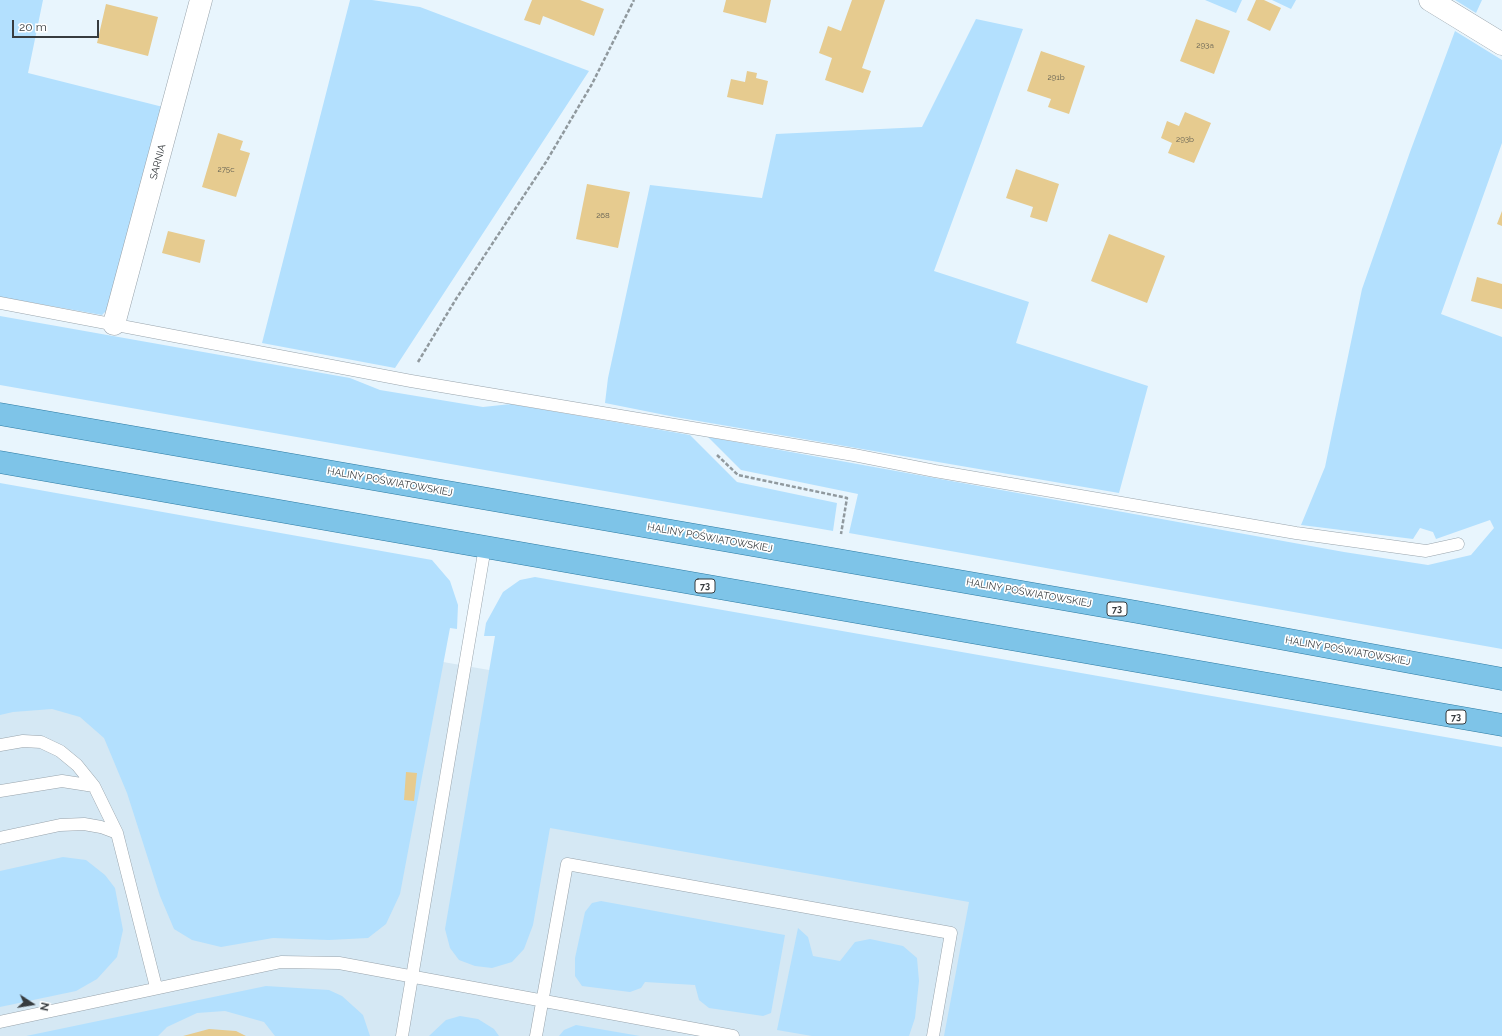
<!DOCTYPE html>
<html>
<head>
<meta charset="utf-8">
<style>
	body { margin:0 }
	#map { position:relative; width:1502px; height:1036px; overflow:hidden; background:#e8f5fd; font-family:Raleway,sans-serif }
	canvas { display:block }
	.north { position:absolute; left:12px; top:984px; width:40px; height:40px; -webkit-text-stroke:3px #fff; paint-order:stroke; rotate:102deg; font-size:11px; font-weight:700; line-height:16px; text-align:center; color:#373c3f }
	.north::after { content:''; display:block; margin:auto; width:14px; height:18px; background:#373c3f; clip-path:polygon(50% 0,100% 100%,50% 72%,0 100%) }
	.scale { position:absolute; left:12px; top:20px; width:87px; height:18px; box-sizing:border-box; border:2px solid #373c3f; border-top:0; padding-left:5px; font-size:12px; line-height:14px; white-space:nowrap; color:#373c3f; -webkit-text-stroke:3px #fff; paint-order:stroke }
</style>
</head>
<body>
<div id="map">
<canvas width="1502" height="1036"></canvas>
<div class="north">N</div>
<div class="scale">20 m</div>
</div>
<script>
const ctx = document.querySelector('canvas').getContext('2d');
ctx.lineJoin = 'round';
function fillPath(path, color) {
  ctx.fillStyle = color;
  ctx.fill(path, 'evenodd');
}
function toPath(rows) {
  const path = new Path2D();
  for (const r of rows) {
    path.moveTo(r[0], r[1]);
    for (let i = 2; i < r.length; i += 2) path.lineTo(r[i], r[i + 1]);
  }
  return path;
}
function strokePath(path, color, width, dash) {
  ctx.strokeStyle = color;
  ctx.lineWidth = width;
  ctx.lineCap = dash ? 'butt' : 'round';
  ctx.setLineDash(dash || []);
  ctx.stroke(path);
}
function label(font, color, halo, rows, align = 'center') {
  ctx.font = font + ' Raleway,sans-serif';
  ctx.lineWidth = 3.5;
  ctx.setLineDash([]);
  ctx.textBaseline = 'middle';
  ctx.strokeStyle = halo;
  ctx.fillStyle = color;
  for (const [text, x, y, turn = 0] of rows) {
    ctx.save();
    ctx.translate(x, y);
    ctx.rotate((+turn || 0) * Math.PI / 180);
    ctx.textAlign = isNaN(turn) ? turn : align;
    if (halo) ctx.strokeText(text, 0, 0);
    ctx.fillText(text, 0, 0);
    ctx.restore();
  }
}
const built = toPath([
	[0,541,380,651,489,670,1030,733,970,1036,0,1036]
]);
const green = toPath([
	[0,0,43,0,28,73,167,108,113,304,102,315,0,297],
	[350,0,372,0,420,7,589,71,395,368,262,343],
	[1205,0,1242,0,1236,13],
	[1272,0,1296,0,1291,9],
	[1455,0,1482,0,1476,13],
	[976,19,1023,29,934,271,1029,302,1016,343,1148,386,1119,493,675,417,605,403,608,378,650,185,762,198,776,134,922,127],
	[1455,31,1502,60,1502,143,1441,314,1502,337,1502,649,849,533,858,494,741,470,708,437,1344,552,1428,565,1471,555,1494,528,1490,520,1436,539,1433,532,1420,528,1413,539,1301,525,1325,467,1362,289,1410,152],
	[0,316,350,378,380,390,483,407,511,404,690,435,737,482,837,503,833,531,0,385],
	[0,483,432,560,450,581,458,605,457,629,450,628,400,894,386,924,368,938,329,940,273,938,221,947,192,940,174,929,160,896,127,793,104,738,80,717,52,709,13,712,0,715],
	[535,577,1502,747,1502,1036,944,1036,969,902,550,828,533,925,524,949,512,962,492,968,475,966,459,960,450,948,445,929,495,636,484,636,486,623,503,592,520,580],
	[63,857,86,860,105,875,115,888,123,930,117,957,97,979,76,991,0,1007,0,871],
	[601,901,785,935,771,1013,763,1016,709,1008,699,1000,695,985,645,982,641,988,630,992,582,986,575,976,575,958,585,912,592,903],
	[798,928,808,937,813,956,840,961,855,942,870,939,903,946,917,958,919,981,915,1018,909,1036,812,1036,777,1030],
	[266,986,329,990,342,996,363,1015,370,1036,275,1036,264,1022,225,1011,197,1013,167,1027,158,1036,26,1036],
	[460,1016,478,1019,494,1029,499,1036,429,1036,446,1020],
	[576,1025,640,1036,559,1036,564,1030]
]);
const building = toPath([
	[532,0,580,0,604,9,594,36,543,16,540,25,524,20],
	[726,0,771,0,766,23,723,12],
	[852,0,885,0,862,68,871,71,863,93,825,80,832,58,819,53,828,26,841,31],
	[1256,0,1264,0,1281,8,1270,31,1247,20],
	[106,4,158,17,148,56,97,43],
	[1196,19,1230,31,1214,74,1180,61],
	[1041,51,1085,66,1069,114,1048,107,1051,99,1027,91],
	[747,71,757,73,756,78,768,81,763,105,727,97,731,79,745,82],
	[1185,112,1211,123,1194,163,1168,153,1172,143,1161,138,1167,121,1179,126],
	[218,133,243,141,240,150,250,153,236,197,202,187],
	[1016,169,1059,184,1047,222,1030,217,1033,207,1006,198],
	[587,184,630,192,618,248,576,239],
	[1502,211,1502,226,1497,224],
	[168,231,205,240,200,263,162,253],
	[1109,234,1165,256,1147,303,1091,281],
	[1477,277,1502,284,1502,309,1471,301],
	[406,772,417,773,414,801,404,800],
	[209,1029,236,1031,246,1036,183,1036]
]);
const path = toPath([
	[418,362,456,299,546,162,592,84,634,0],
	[717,455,738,475,847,498,841,534]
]);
const service = toPath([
	[0,303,411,381,854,455,935,471,1296,533,1426,551,1458,544],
	[0,745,23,741,41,742,60,751,77,765,94,786,117,833,156,987],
	[0,791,62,781,94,786],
	[0,838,60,825,84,824,101,827,117,833],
	[0,1022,281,962,339,963,733,1036],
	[402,1036,485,547],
	[536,1036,567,864,951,933,933,1036]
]);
const minor = toPath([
	[1430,0,1502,44],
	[114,324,201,0]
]);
const primary = toPath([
	[0,414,1137,612,1502,679],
	[0,462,1502,725]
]);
const numberNames = [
	["293a",1205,46],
	["291b",1056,78],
	["293b",1185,140],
	["275c",226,170],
	["268",603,216]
];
const shields = [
	[705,586,20],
	[1117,609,20],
	[1456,717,20]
];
const shieldNames = [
	["73",705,586],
	["73",1117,609],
	["73",1456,717]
];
const streetNames = [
	["SARNIA",158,162,-75],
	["HALINY POŚWIATOWSKIEJ",390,482,10],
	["HALINY POŚWIATOWSKIEJ",710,538,10],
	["HALINY POŚWIATOWSKIEJ",1029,593,10],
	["HALINY POŚWIATOWSKIEJ",1348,651,10]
];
fillPath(built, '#d5e8f4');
fillPath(green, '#b3e0fe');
fillPath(building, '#e6cb8f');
strokePath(service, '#99a4ac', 13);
strokePath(minor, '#99a4ac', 23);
strokePath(primary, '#2d7ba3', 23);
strokePath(path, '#90999e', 2.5, [4, 2]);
strokePath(service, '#fff', 12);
strokePath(minor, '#fff', 22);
strokePath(primary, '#7ec4e8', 22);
label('8px', '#636053', null, numberNames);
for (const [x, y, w] of shields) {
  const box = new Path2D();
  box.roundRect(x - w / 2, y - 7, w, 14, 3);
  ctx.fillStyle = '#fff';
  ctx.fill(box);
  strokePath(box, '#373c3f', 1);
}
label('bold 9px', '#373c3f', null, shieldNames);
label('10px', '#373c3f', '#fff', streetNames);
</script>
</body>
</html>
